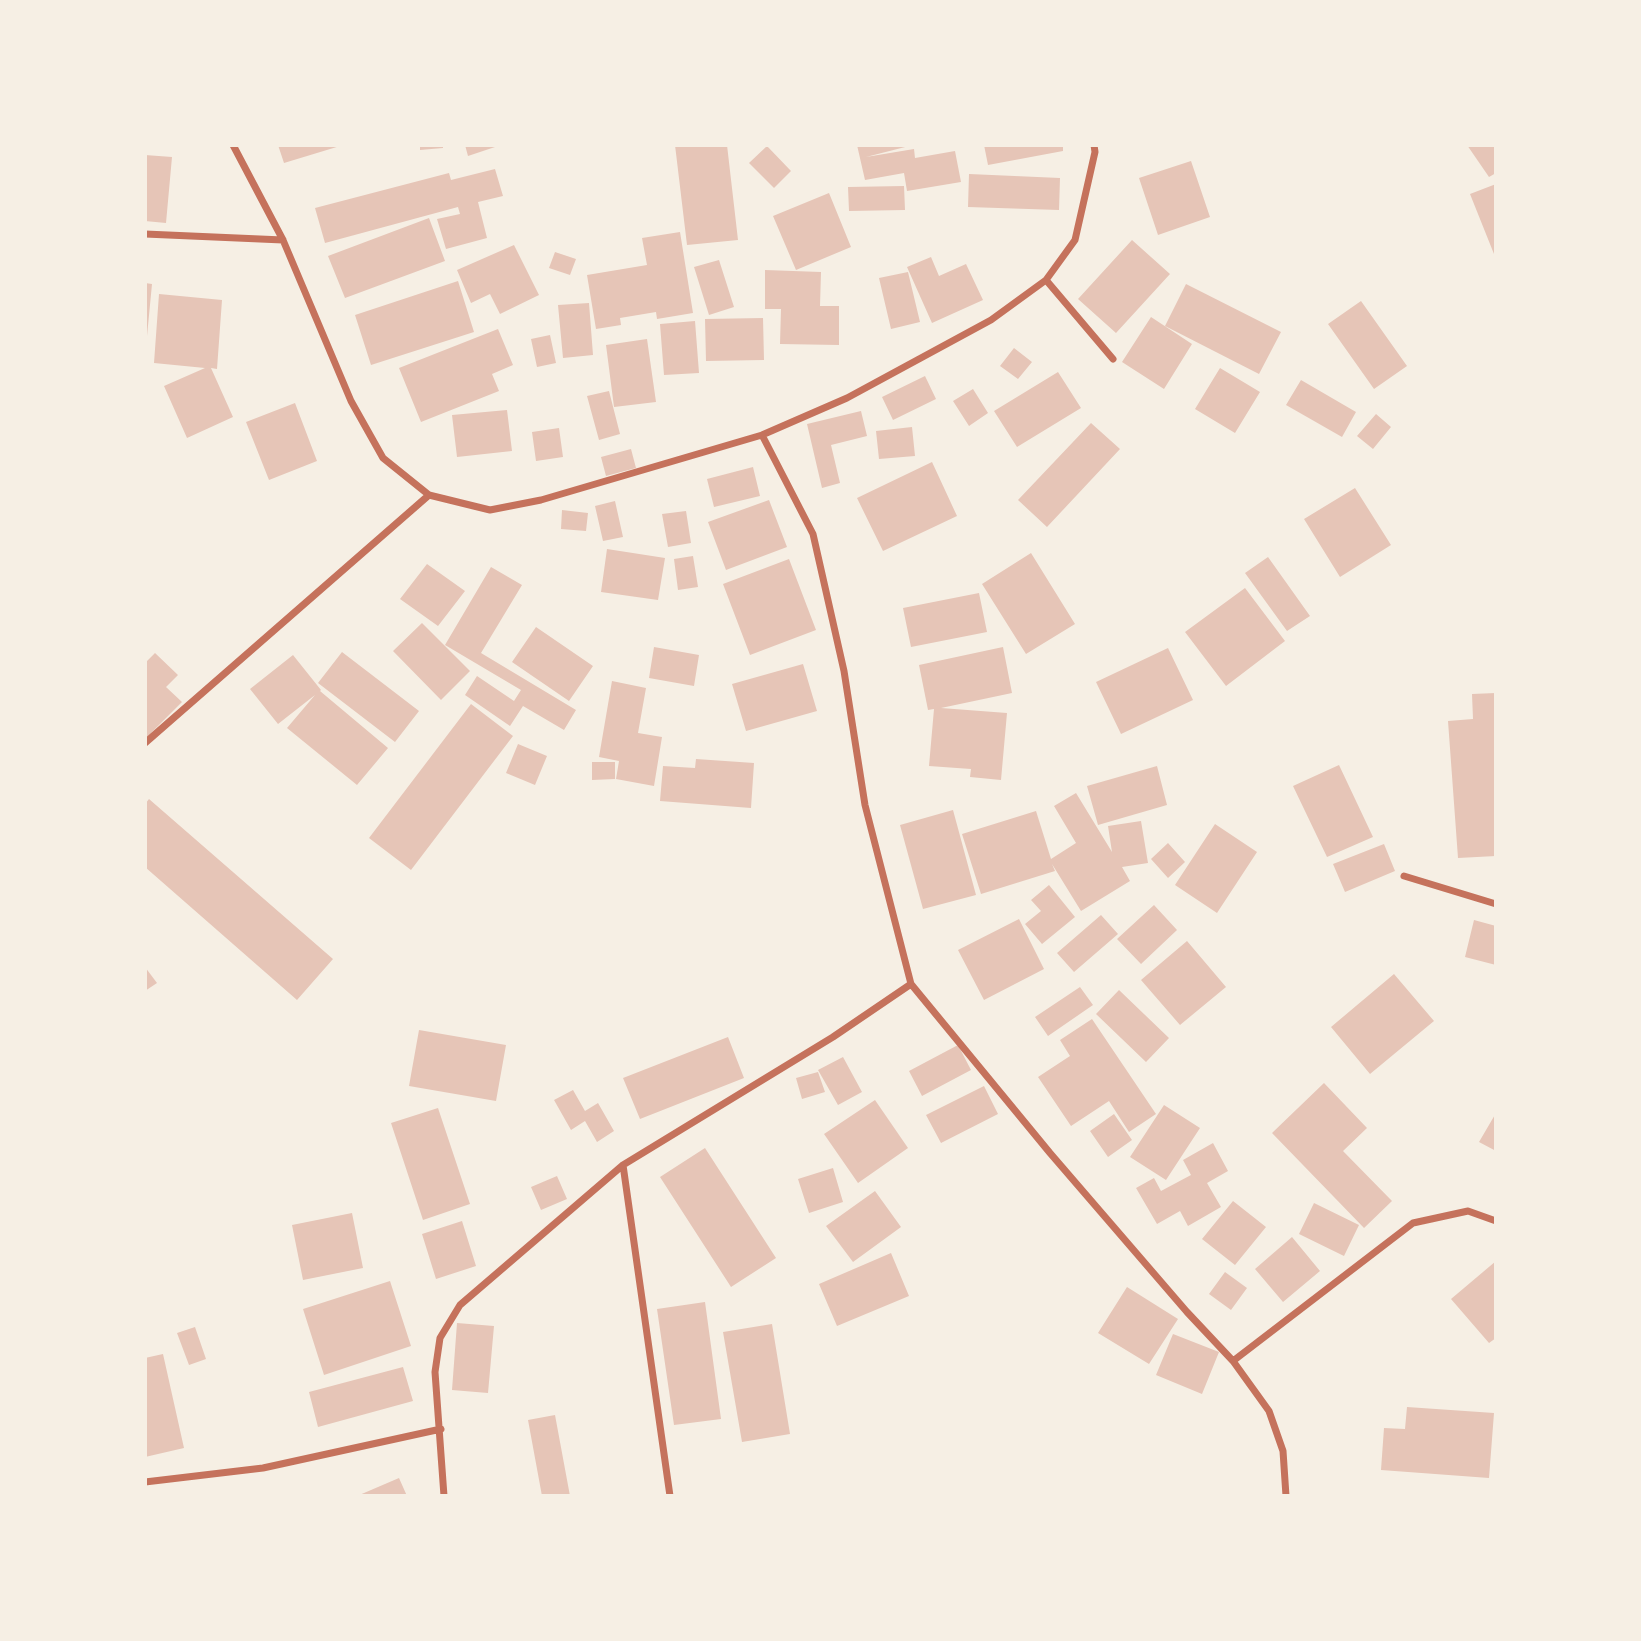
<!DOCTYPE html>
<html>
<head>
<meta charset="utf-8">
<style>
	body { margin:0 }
	#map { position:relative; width:1641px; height:1641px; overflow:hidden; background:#f6efe4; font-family:Signika,sans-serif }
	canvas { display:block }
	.frame { position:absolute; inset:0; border:147px solid #f6efe4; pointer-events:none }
</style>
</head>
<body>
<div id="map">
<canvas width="1641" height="1641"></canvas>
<div class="frame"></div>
</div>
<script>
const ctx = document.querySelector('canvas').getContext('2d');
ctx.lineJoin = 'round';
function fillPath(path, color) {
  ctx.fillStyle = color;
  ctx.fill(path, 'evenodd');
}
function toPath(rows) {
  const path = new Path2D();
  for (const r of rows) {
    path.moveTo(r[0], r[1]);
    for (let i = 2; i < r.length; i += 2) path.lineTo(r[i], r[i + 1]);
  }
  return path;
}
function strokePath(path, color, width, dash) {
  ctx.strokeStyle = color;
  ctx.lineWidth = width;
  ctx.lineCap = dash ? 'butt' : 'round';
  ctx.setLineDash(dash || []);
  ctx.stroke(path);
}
const building = toPath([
	[278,145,340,145,340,146,284,163],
	[420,145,443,145,443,148,420,150],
	[465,145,498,145,498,146,468,156],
	[675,145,727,145,738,240,687,245],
	[857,145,913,145,866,157,914,149,915,158,955,151,961,182,907,191,904,173,865,180],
	[984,145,1063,145,1063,151,988,165],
	[1467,145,1496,145,1496,173,1489,177],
	[767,146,791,171,774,188,749,163],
	[145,155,172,157,166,223,145,221],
	[1191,161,1210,217,1158,235,1139,178],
	[495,169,503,196,478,202,487,238,446,249,437,219,460,214,458,207,325,243,315,208,449,173,451,180],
	[969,174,1060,178,1059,210,968,207],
	[1496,184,1496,259,1470,194],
	[904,186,905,210,849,211,848,187],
	[829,193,851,247,796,270,773,216],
	[429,218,445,261,345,298,328,256],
	[680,232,693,313,657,319,656,312,620,318,621,325,596,329,587,275,647,265,642,238],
	[1132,240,1170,274,1116,333,1078,299],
	[514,245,539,295,500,314,490,294,471,303,457,270],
	[555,252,576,259,570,275,549,268],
	[931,257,939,276,966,264,983,300,932,323,907,267],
	[719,260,734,307,709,315,694,267],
	[765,270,821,272,820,306,839,306,839,345,780,344,781,309,765,309],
	[908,272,920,322,891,329,879,278],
	[458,281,474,332,371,365,355,315],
	[145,283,152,284,147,336,145,336],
	[1186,284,1281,332,1259,374,1165,326],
	[159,294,222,300,217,369,211,368,233,417,187,438,164,386,205,368,154,363],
	[1361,301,1407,366,1374,389,1328,324],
	[589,303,593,355,563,358,558,305],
	[1151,317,1192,344,1164,389,1122,362],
	[763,318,764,360,706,361,705,319],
	[695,321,699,373,664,375,660,324],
	[498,329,513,365,492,374,499,391,421,422,399,368],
	[550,335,556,363,537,367,531,339],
	[647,339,656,402,614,407,606,345],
	[1014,348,1032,362,1018,379,1000,366],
	[1220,368,1260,392,1235,433,1195,409],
	[1058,372,1081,408,1017,447,994,411],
	[925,376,936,399,893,420,882,397],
	[1301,380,1356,412,1342,437,1286,405],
	[973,389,988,413,969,426,953,401],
	[609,391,620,434,599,440,587,396],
	[295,403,317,461,269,480,246,422],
	[507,410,512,451,457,457,452,415],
	[861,411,867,436,831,445,840,483,822,488,807,424],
	[1376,414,1391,427,1373,449,1357,436],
	[1091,423,1120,449,1047,527,1018,500],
	[912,427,915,456,879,459,876,431],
	[559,428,563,457,536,461,532,432],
	[631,449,636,468,606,476,601,457],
	[932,462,957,516,883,551,857,498],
	[753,467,760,496,714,507,707,479],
	[1355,488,1391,545,1340,577,1304,519],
	[769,500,787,547,726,570,708,522],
	[615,501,623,537,603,541,595,506],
	[562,510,588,513,586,531,561,529],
	[686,511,691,543,668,547,662,514],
	[607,549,665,558,658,600,601,592],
	[1031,553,1075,624,1026,654,982,584],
	[693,556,698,587,678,590,674,559],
	[1268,557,1310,616,1287,631,1245,573],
	[789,559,816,630,750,655,723,584],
	[427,564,465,591,438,626,400,599],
	[491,567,522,585,481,653,576,710,564,730,523,706,510,726,465,695,477,676,514,701,521,690,445,645],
	[1245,588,1285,641,1226,686,1185,632],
	[979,593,987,632,911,647,903,608],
	[422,623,470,671,441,700,393,651],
	[536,627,593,666,569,701,512,662],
	[654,647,699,655,694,686,649,678],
	[1003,647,1012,693,941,708,1007,713,1001,780,970,777,971,769,929,766,934,709,928,710,919,665],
	[1168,648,1193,700,1121,734,1096,682],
	[342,652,419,711,395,742,318,683],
	[155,653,178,675,166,687,182,702,145,739,145,663],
	[293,655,321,690,320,691,388,748,357,785,287,728,315,695,278,724,250,689],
	[803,664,817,711,746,731,732,684],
	[612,681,646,688,638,733,662,737,654,786,616,779,619,761,599,757],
	[1496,693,1496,856,1458,858,1448,721,1473,719,1472,694],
	[471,704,513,736,411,870,369,838],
	[518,744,547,756,535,785,506,773],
	[696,759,754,763,751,808,660,801,663,766,695,768],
	[592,762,615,762,615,779,592,780],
	[1339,765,1373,837,1327,857,1293,786],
	[1157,766,1167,805,1098,825,1087,786],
	[1076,793,1112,852,1108,826,1141,821,1148,863,1122,867,1130,881,1081,911,1052,864,1055,871,981,894,962,834,1036,811,1051,859,1076,843,1054,806],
	[149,799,333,959,297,1000,145,867,145,804],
	[953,810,976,895,923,909,900,825],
	[1215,824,1257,852,1217,913,1175,885],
	[1168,843,1185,862,1168,878,1151,859],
	[1384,844,1395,871,1345,892,1333,864],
	[1049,885,1075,917,1042,944,1025,924,1041,911,1031,900],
	[1154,905,1177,930,1141,964,1117,939],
	[1101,915,1118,934,1074,972,1057,953],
	[1019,919,1044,969,984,1000,958,950],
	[1474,920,1496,926,1496,965,1465,957],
	[1187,941,1226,987,1180,1025,1141,980],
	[145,967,157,983,145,991],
	[1394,974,1434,1021,1370,1074,1331,1027],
	[1080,987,1093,1005,1048,1036,1035,1017],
	[1119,990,1169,1038,1146,1062,1096,1014],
	[1092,1019,1156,1114,1129,1132,1109,1101,1071,1126,1038,1077,1070,1056,1060,1040],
	[419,1030,506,1045,496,1101,409,1086],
	[728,1037,744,1078,640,1119,623,1078],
	[958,1045,971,1070,922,1096,909,1071],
	[843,1057,862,1092,838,1105,818,1070],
	[818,1072,825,1092,802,1099,796,1078],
	[1324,1083,1367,1128,1343,1151,1392,1201,1364,1228,1272,1133],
	[984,1086,998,1114,941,1143,926,1115],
	[573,1090,585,1111,598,1103,614,1131,597,1142,585,1121,571,1130,554,1100],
	[875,1100,908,1148,858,1183,824,1134],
	[1164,1105,1200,1128,1166,1180,1130,1157],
	[438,1108,470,1204,423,1220,391,1123],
	[1496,1113,1496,1151,1479,1142],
	[1114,1114,1132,1140,1108,1157,1090,1131],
	[1213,1143,1228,1171,1207,1183,1221,1207,1188,1226,1180,1211,1157,1224,1136,1188,1154,1178,1161,1191,1191,1175,1183,1160],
	[705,1148,776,1258,731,1287,660,1177],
	[833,1168,843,1202,809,1213,798,1179],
	[557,1176,567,1199,541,1210,531,1187],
	[875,1191,901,1227,853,1262,826,1226],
	[1233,1201,1266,1227,1235,1265,1202,1239],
	[1314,1203,1359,1225,1344,1256,1299,1234],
	[352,1213,363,1268,303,1280,292,1225],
	[462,1221,476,1266,436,1279,422,1234],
	[1292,1237,1320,1271,1283,1302,1255,1269],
	[891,1253,909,1296,837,1326,819,1284],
	[1496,1261,1496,1338,1489,1343,1451,1299],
	[1225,1272,1247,1288,1231,1310,1209,1294],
	[390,1281,411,1346,324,1375,303,1309],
	[1127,1287,1178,1319,1149,1364,1098,1333],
	[705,1302,721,1419,674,1425,657,1309],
	[457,1323,494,1326,488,1393,452,1390],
	[772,1324,790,1434,742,1442,723,1332],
	[195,1327,206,1359,189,1365,177,1333],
	[1173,1334,1219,1352,1202,1394,1156,1375],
	[163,1354,184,1448,145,1457,145,1358],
	[403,1367,413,1401,318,1427,309,1392],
	[1407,1407,1494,1413,1489,1478,1381,1470,1384,1428,1405,1429],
	[555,1415,570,1496,542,1496,528,1420],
	[399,1478,407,1496,357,1496]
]);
const minor = toPath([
	[233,145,283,240,351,401,383,458,429,495,490,510,541,500,762,435,847,398,991,320,1046,280,1075,240,1095,152,1094,145],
	[145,234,283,240],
	[1046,280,1113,359],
	[762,435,813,534,844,671,865,805,911,984,1050,1153,1187,1312,1233,1361,1269,1411,1283,1451,1286,1496],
	[145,743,429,495],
	[1404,876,1496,904],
	[623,1165,670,1496],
	[1233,1361,1413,1223,1468,1211,1496,1221],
	[145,1482,263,1468,441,1429],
	[444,1496,435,1372,440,1338,460,1305,623,1165,833,1037,911,984]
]);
fillPath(building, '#e6c5b7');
strokePath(minor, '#c5725c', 7);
</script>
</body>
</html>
